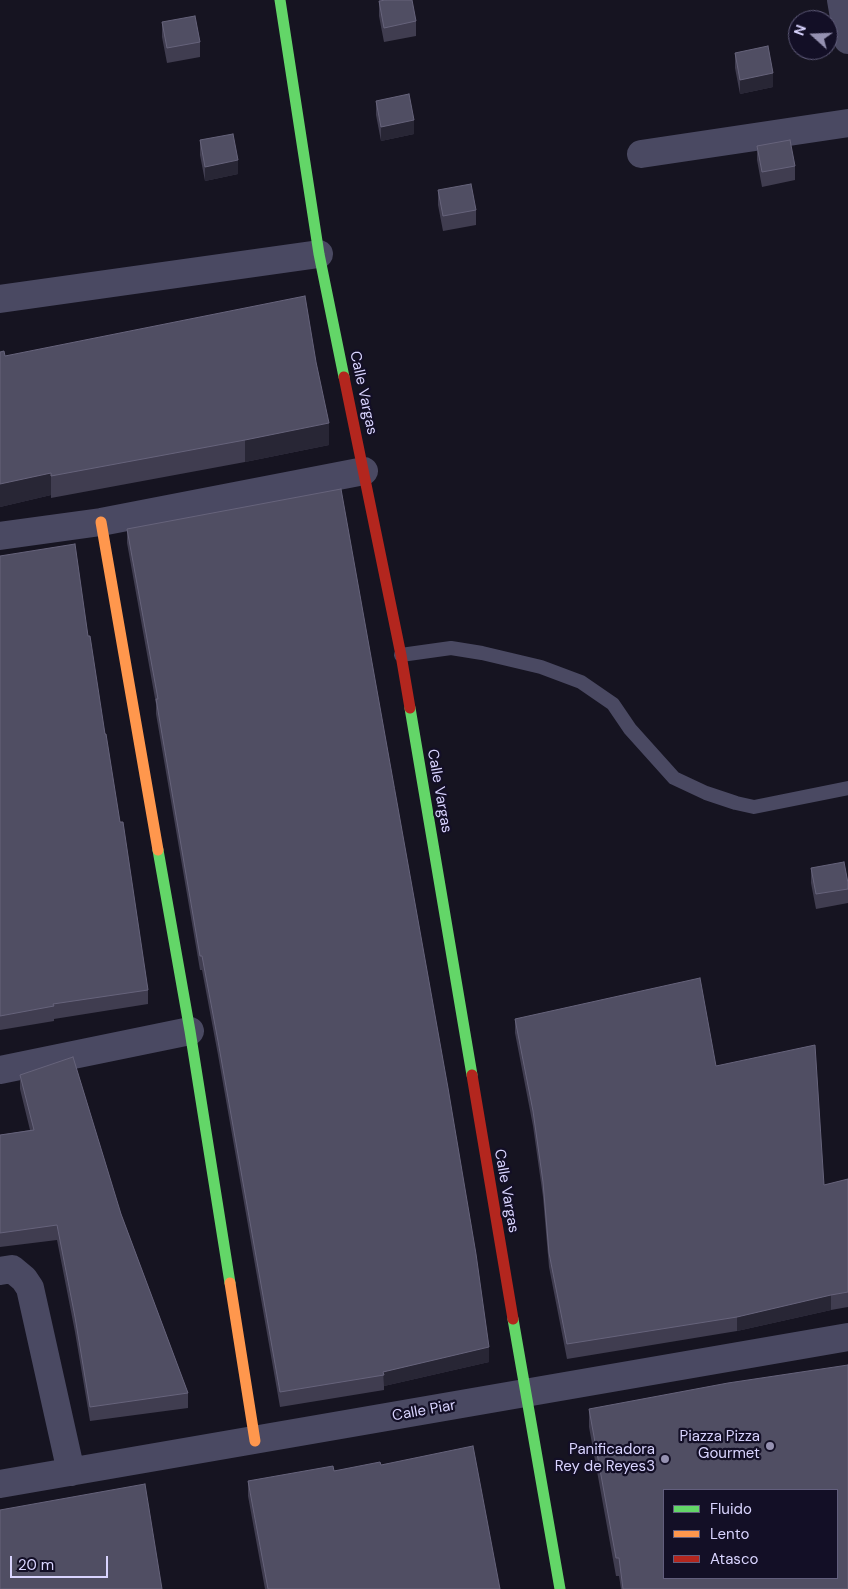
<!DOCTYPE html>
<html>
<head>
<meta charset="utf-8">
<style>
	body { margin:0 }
	#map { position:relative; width:848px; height:1589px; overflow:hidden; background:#161421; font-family:"DM Sans",sans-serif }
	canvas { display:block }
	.legend { position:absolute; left:663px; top:1489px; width:175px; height:90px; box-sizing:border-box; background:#130f26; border:1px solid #625e7d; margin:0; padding:6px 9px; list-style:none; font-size:15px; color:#d9d4ff }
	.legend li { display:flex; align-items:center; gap:10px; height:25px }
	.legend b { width:25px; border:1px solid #625e7d }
	.north { position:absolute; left:788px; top:10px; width:50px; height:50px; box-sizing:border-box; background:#130f26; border:1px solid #625e7d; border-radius:50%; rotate:290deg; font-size:14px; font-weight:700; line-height:20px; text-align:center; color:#d9d4ff }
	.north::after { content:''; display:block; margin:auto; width:18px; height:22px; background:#9591b1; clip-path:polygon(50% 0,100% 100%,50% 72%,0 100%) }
	.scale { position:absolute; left:10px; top:1556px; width:98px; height:22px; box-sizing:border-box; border:2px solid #d9d4ff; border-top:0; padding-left:6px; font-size:15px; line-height:18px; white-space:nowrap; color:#d9d4ff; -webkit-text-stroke:4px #130f26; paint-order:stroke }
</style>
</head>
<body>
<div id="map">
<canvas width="848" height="1589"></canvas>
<ul class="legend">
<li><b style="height:6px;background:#63d668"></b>Fluido</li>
<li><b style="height:6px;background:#ff974d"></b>Lento</li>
<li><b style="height:6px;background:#b3261e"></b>Atasco</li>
</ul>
<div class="north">N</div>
<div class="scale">20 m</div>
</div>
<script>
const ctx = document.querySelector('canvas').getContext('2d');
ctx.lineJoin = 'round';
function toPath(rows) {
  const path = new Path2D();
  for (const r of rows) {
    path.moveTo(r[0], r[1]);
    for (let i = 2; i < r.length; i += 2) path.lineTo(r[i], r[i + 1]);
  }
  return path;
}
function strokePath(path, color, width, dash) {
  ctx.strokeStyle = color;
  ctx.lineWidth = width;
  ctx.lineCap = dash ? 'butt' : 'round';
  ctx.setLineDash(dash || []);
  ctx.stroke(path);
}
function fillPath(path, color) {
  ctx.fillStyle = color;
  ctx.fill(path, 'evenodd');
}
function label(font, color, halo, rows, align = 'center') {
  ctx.font = font + ' "DM Sans",sans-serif';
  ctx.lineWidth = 4.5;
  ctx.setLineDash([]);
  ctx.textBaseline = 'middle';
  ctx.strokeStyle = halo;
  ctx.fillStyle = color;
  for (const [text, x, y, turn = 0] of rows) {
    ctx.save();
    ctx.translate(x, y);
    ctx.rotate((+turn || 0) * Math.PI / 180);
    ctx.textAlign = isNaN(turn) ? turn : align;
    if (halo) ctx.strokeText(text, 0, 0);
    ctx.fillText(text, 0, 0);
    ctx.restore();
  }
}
const lane = toPath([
	[401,655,451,648,482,653,541,667,581,682,613,704,630,729,674,778,706,793,736,803,754,807,848,788]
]);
const street = toPath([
	[841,0,848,40],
	[641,154,848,123],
	[0,299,319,254],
	[0,536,101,522,364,471],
	[0,1070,190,1031],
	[0,1271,12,1269,24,1279,30,1288,71,1472],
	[0,1484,848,1337]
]);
const fast = toPath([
	[280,0,319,254,344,377],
	[410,708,472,1075],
	[158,850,190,1031,230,1283],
	[513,1319,560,1589]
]);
const slow = toPath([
	[101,522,158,850],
	[230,1283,255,1441]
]);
const jam = toPath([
	[344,377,401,655,410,708],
	[472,1075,513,1319]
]);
const wall = toPath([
	[379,1,416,21,416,36,384,42,379,16],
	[162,22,200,42,200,57,167,63,162,37],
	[735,53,773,87,740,94,735,68],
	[376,101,414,134,381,141,376,115],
	[200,140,238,174,205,181,200,155],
	[757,146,795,166,795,180,762,187,757,160],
	[438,190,476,210,476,225,443,231,438,205],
	[0,352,5,356,329,445,245,462,51,498,51,495,0,507],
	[127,529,489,1362,384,1386,384,1390,280,1407,218,1055,202,970,200,970,156,714,156,704,127,543],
	[0,556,88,636,148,990,148,1004,54,1019,54,1021,0,1030],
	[811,868,848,883,848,903,816,909,811,883],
	[515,1019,716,1066,824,1185,848,1179,848,1307,831,1310,737,1331,567,1359,549,1267,543,1197,533,1126,515,1033],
	[20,1075,121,1214,188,1393,188,1408,90,1421,75,1332,57,1240,0,1247,0,1135,30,1130,20,1089],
	[589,1409,848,1589,621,1589,619,1576,616,1576,589,1427],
	[381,1465,500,1589,265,1589,248,1496,248,1481]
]);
const shadedWall = toPath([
	[773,73,773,87,740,94,740,80],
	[414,120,414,134,381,141,381,127],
	[238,160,238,174,205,181,205,167],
	[329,423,329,445,245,462,245,440],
	[51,473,51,495,0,507,0,484],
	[831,1295,831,1310,737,1331,737,1317],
	[489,1347,489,1362,384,1386,383,1372]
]);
const building = toPath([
	[386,0,412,0,416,21,384,28,379,1,386,0],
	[195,16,200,42,167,48,162,22,195,16],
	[768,46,773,73,740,80,735,53,768,46],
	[409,94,414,120,381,127,376,101,409,94],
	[233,134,238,160,205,167,200,140,233,134],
	[790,140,795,166,762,172,757,146,790,140],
	[471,184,476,210,443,216,438,190,471,184],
	[305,296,316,362,329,423,245,440,51,476,51,473,0,484,0,352,4,351,5,356,305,296],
	[341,489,448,1088,476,1254,489,1347,383,1372,384,1375,280,1392,218,1041,202,956,200,956,156,699,158,699,127,529,341,489],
	[75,544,88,636,90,636,105,734,106,734,120,822,123,822,148,990,53,1004,54,1006,0,1016,0,556,75,544],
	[844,862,848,883,848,889,816,894,811,868,844,862],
	[700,978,716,1066,815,1045,824,1185,848,1179,848,1292,831,1295,737,1317,567,1344,549,1253,543,1182,533,1111,515,1019,700,978],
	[73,1057,121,1214,188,1393,90,1407,75,1317,57,1225,0,1233,0,1135,34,1130,20,1075,73,1057],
	[848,1365,848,1589,623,1589,619,1558,616,1558,589,1409,728,1383,848,1365],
	[664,1490,837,1490,837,1578,664,1578,664,1490],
	[473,1446,500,1589,268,1589,248,1481,333,1466,334,1471,380,1462,381,1465,473,1446],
	[145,1484,162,1589,0,1589,0,1510,145,1484]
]);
const markers = [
	[770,1446,5,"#9591b1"],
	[665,1459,5,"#9591b1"]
];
const streetNames = [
	["Calle Vargas",363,393,78],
	["Calle Vargas",439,791,80],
	["Calle Vargas",506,1191,80],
	["Calle Piar",424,1411,-10]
];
const poiNames = [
	["Piazza Pizza",760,1437],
	["Gourmet",760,1454],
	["Panificadora",655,1450],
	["Rey de Reyes3",655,1467]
];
strokePath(lane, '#4a4962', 14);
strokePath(street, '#4a4962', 28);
strokePath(fast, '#63d668', 11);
strokePath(slow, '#ff974d', 11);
strokePath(jam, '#b3261e', 11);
fillPath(wall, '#403d50');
fillPath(shadedWall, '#282635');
fillPath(building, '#504e63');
strokePath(building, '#66637b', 1);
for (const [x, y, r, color] of markers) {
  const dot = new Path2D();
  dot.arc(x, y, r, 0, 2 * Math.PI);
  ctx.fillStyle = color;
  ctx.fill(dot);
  strokePath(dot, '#130f26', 2);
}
label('15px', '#d9d4ff', '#130f26', streetNames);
label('15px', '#d9d4ff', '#130f26', poiNames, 'right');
</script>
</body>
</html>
